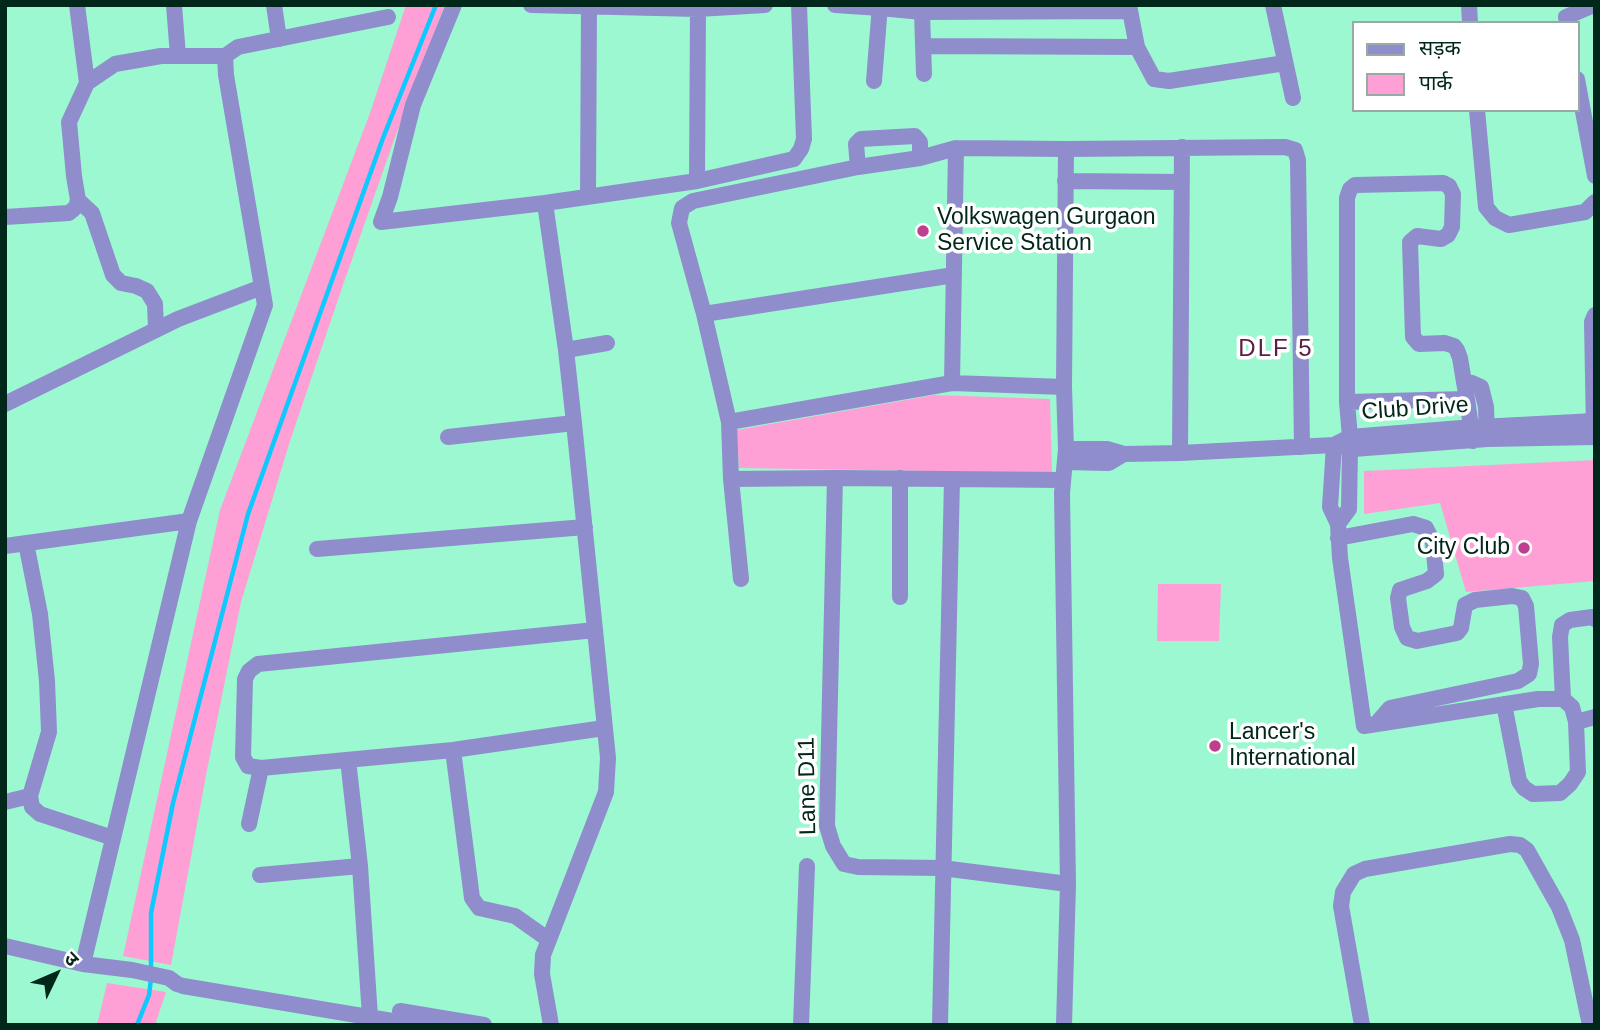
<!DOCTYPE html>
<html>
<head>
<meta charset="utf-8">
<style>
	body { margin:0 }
	#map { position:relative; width:1600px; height:1030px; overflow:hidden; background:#9cf8d0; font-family:Helvetica,"Noto Sans Devanagari",sans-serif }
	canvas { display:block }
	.frame { position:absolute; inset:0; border:7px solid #00271a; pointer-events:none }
	.legend { position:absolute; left:1352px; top:21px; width:228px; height:91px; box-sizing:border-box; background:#fff; border:2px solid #99a9a3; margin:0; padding:9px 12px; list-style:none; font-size:21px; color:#00271a }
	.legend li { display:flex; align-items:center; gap:14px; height:35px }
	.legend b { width:35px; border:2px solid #99a9a3 }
	.north { position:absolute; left:21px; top:939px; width:70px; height:70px; -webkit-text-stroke:5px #fff; paint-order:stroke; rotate:46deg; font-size:19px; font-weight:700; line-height:28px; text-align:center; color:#00271a }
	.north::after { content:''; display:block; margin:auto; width:24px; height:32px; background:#00271a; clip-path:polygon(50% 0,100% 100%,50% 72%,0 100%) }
</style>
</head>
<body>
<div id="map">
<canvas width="1600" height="1030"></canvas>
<div class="frame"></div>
<ul class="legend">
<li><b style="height:9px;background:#8f8dcc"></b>सड़क</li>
<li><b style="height:19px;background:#fea0d6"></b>पार्क</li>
</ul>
<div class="north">उ</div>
</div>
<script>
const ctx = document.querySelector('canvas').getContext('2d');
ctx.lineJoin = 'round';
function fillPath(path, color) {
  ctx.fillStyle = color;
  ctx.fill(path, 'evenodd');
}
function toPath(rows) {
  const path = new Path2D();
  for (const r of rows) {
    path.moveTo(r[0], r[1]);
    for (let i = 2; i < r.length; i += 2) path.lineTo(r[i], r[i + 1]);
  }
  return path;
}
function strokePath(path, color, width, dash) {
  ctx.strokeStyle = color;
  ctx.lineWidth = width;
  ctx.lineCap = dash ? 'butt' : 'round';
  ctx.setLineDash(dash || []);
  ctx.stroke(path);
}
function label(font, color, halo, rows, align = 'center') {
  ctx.font = font + ' Helvetica,sans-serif';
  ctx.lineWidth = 7;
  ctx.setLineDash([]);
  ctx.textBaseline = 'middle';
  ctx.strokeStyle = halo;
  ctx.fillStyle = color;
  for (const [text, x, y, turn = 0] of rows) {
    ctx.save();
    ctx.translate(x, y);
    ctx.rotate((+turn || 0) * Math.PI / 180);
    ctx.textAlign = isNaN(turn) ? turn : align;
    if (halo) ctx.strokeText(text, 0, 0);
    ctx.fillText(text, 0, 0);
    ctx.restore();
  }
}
const green = toPath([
	[406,5,445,5,394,140,343,285,290,441,241,602,207,770,171,965,123,956,220,510,370,113],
	[934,395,1050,399,1052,473,739,468,737,430],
	[1595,460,1595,581,1466,592,1440,503,1364,514,1364,471],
	[1158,584,1221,584,1219,641,1157,641],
	[107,983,166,992,155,1025,97,1025]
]);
const stream = toPath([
	[151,970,151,913,173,803,248,514,383,138,436,5],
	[137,1025,149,995,151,979]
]);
const minor = toPath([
	[77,5,87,83],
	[174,5,178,56],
	[274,5,279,39],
	[454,5,413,105,390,197,381,222,545,203,697,181,794,159,801,149,804,139,799,5],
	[531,5,698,9,765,5],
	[835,5,880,8,922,12,1130,11],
	[1129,5,1137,47,1154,79,1169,81,1285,63],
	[1273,5,1293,98],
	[1469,5,1470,23],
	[922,12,924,74],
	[1567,23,1566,17,1594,5],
	[923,46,1137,47],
	[1577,79,1595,176],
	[874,81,880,5],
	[1477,110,1486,207,1495,218,1509,225,1585,212,1595,202],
	[858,167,856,144,861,139,915,136,920,142,920,158],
	[697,181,698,9],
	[1065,181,1182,182],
	[588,196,589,7],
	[78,200,92,213,113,275,121,283,136,286,147,291,155,304,156,329],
	[545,203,566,350,574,423,608,758,606,792,543,955,542,974,551,1025],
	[5,217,69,213,76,207,78,200,74,176,69,122,87,83,115,64,161,56,225,56],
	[704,314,954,275],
	[566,350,607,343],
	[1464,382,1472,383,1481,387,1486,407,1487,436],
	[952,383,956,148],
	[1467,399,1347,402,1347,198,1350,189,1355,185,1443,183,1449,186,1453,194,1452,227,1448,235,1441,239,1417,236,1410,242,1413,337,1419,344,1445,343,1454,346,1457,350,1460,358,1464,382,1467,399,1473,441],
	[1347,402,1350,437],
	[5,404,178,319,262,287],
	[729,422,952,383,1064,387],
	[1594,431,1592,322,1595,315],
	[448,437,574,423],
	[1334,445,1330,507,1338,524,1340,558,1364,726,1538,699,1563,699,1572,707,1576,722,1578,772,1570,784,1560,793,1533,794,1524,788,1519,781,1504,704],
	[1334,445,1350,437,1461,428,1595,421],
	[1066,449,1107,449,1124,454,1180,453,1334,445,1353,449,1487,439,1595,437],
	[1180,453,1182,147],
	[1065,462,1109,463,1124,454],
	[835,478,827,826,833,846,844,864,858,867,942,868,1068,884],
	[900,478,900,597],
	[731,479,835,478,1063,480],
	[1338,524,1349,509,1350,448],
	[1338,538,1413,524,1426,528,1433,542,1436,574,1427,581,1400,590,1398,598,1402,627,1407,638,1417,641,1457,633,1461,628,1465,605,1475,600,1512,596,1522,598,1526,606,1531,664,1529,674,1518,681,1390,708,1376,724],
	[26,543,40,614,47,681,49,732,30,796,32,807,40,814,113,838],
	[5,546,189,521],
	[317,549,585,527],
	[741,579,731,479,729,422,704,314,679,223,682,208,693,201,858,167,920,158,956,148,1066,149,1285,147,1295,150,1298,160,1302,447],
	[1563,699,1560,637,1562,625,1570,620,1592,617,1595,619],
	[1576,722,1595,717],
	[453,750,472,898,479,908,515,916,549,940],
	[348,760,360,866,370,1017],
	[261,768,248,766,243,757,245,679,249,671,258,664,595,630],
	[5,802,30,796],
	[249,824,261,768,453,750,604,728],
	[260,875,360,866],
	[5,946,83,964,132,970,169,978,177,984,183,986,416,1025],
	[83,964,189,521,265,305,226,75,225,56,238,47,388,17],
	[400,1011,484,1025],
	[801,1025,807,866],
	[940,1025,952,479],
	[1064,1025,1068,884,1062,493,1066,449,1064,387,1066,149],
	[1362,1025,1341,906,1343,892,1354,874,1365,869,1510,844,1520,845,1527,850,1559,907,1572,940,1590,1025]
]);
const markers = [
	[923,231,7,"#bd408f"],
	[1524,548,7,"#bd408f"],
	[1215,746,7,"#bd408f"]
];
const poiNames = [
	["Volkswagen Gurgaon",937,218],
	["Service Station",937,244],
	["City Club",1510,548,"right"],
	["Lancer's",1229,733],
	["International",1229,759]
];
const streetNames = [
	["Club Drive",1415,409,-4],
	["Lane D11",808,786,-91]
];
const neighbourhoodNames = [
	["DLF 5",1276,349]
];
fillPath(green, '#fea0d6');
strokePath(stream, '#0dc9fd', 4.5);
strokePath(minor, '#8f8dcc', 16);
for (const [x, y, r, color] of markers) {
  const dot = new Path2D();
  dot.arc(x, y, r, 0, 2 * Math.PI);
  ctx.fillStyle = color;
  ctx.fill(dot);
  strokePath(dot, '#fff', 2.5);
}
label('23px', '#00271a', '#fff', poiNames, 'left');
label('23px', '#00271a', '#fff', streetNames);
ctx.letterSpacing = '2px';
label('24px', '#5a1d43', '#fff', neighbourhoodNames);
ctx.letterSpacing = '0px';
</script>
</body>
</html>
